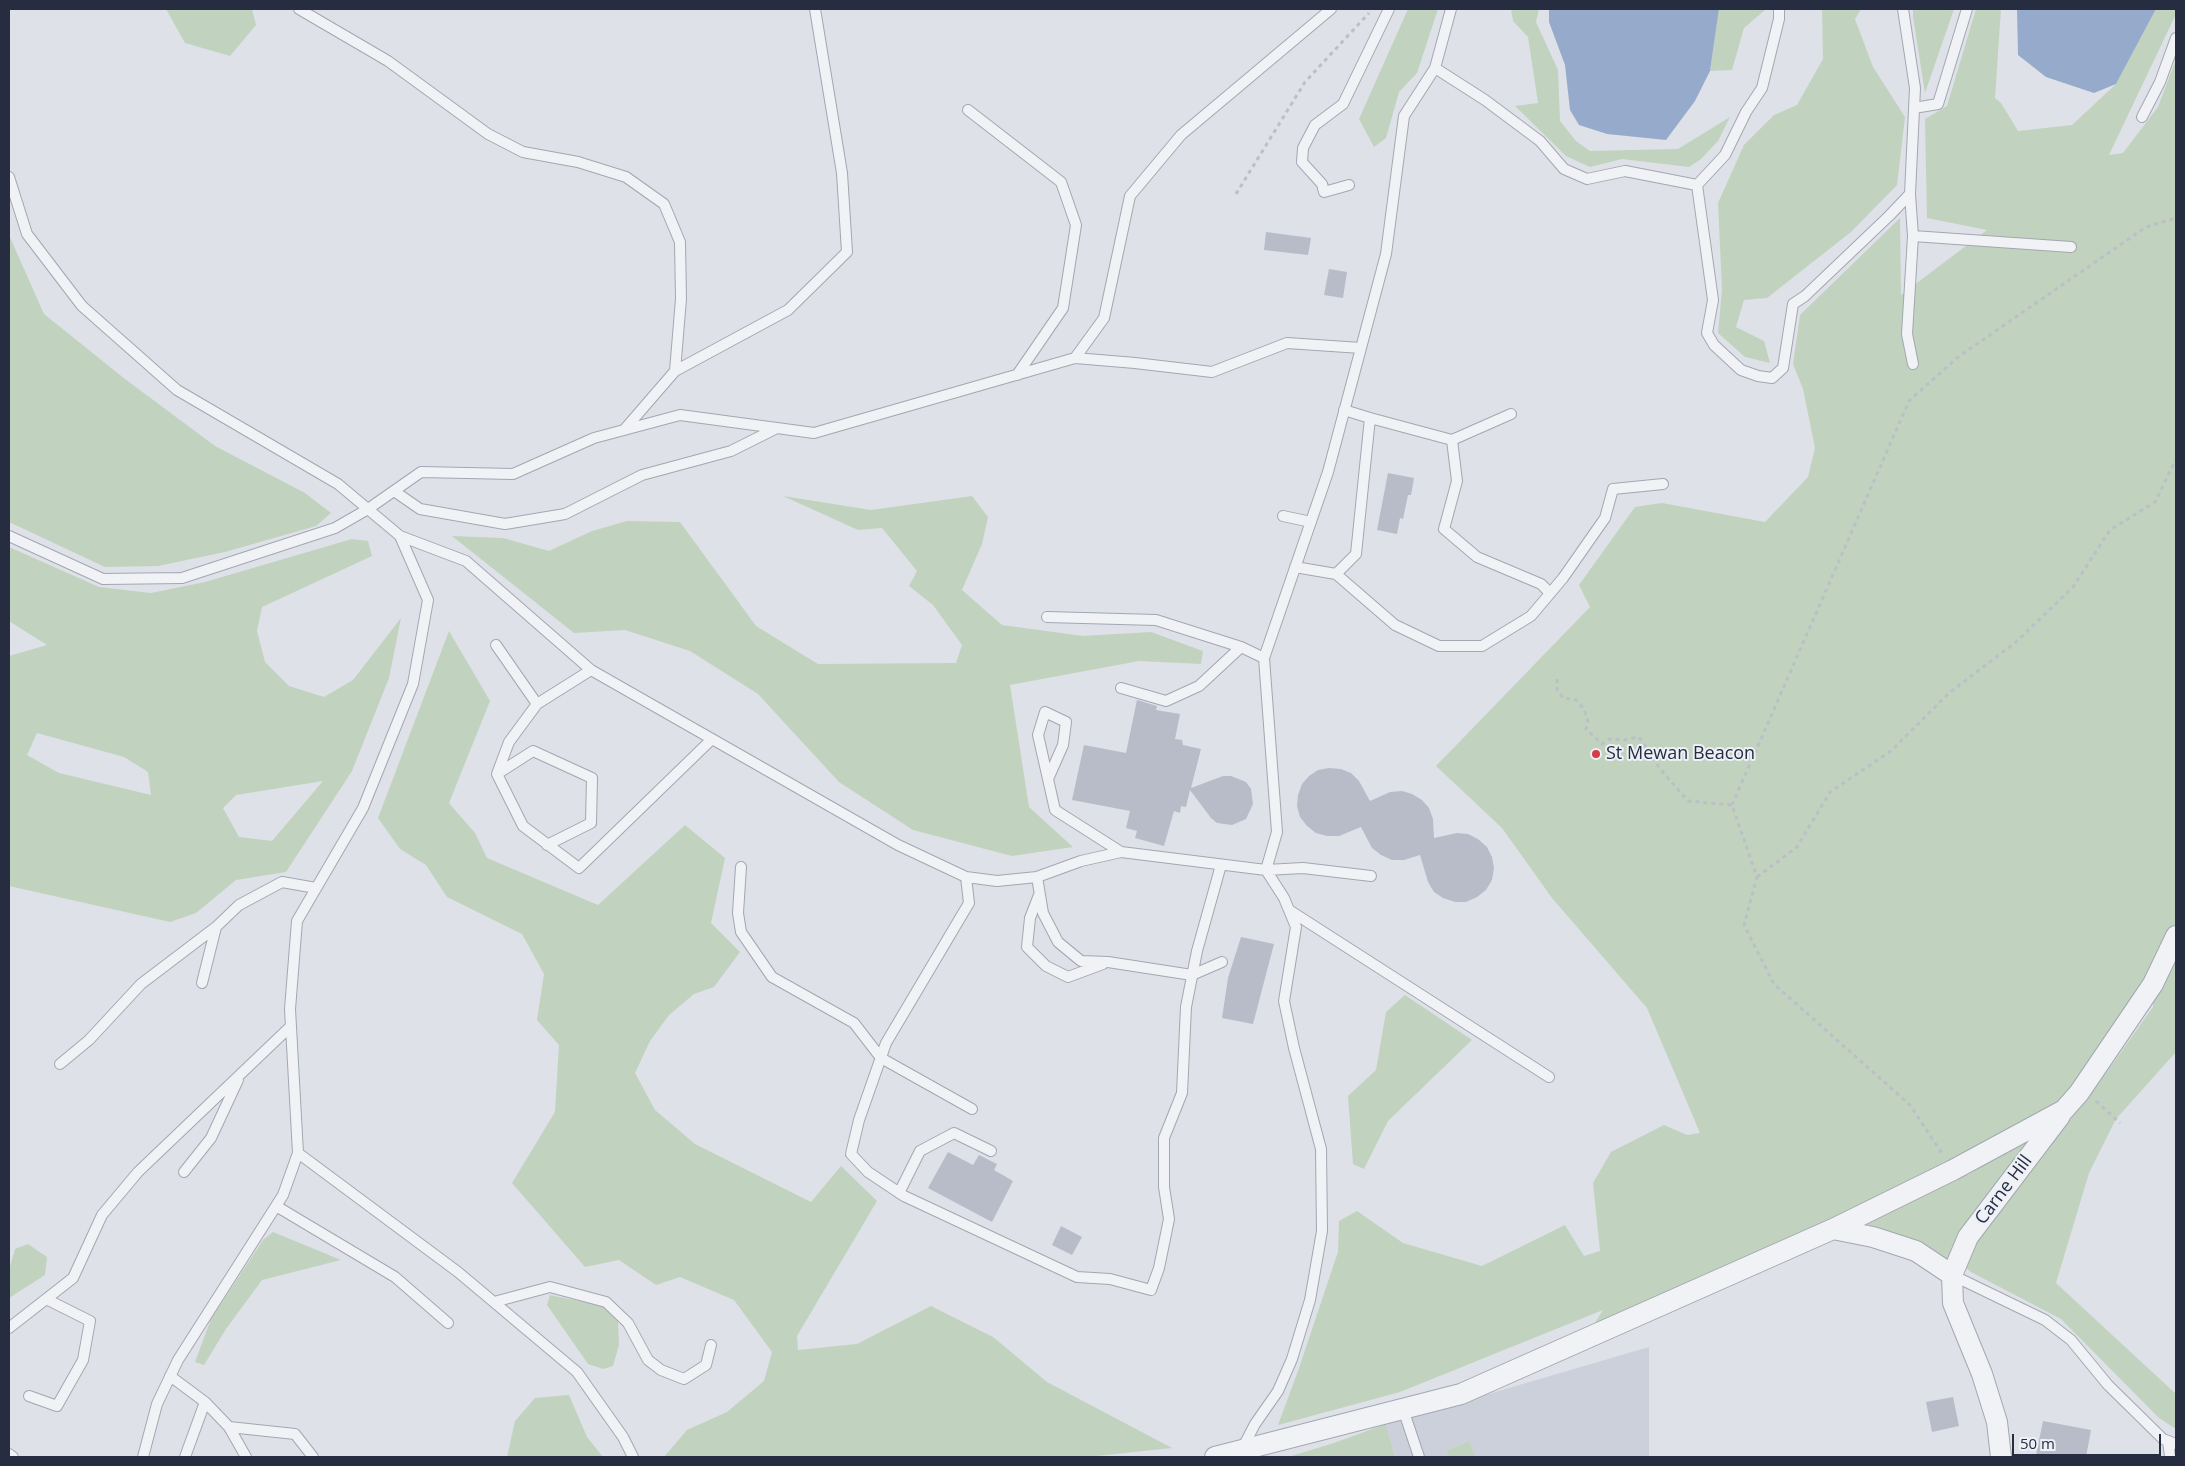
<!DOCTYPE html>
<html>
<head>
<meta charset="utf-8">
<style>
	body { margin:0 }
	#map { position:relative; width:2185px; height:1466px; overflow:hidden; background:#dee1e8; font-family:"Open Sans",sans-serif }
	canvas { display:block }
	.frame { position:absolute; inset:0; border:10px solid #262d40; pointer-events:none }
	.scale { position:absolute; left:2012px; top:1434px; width:149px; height:22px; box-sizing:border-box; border:2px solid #262d40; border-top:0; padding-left:6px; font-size:15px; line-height:18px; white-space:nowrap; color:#262d40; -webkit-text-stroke:4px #edf0f6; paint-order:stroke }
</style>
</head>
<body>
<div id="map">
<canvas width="2185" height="1466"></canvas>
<div class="frame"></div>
<div class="scale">50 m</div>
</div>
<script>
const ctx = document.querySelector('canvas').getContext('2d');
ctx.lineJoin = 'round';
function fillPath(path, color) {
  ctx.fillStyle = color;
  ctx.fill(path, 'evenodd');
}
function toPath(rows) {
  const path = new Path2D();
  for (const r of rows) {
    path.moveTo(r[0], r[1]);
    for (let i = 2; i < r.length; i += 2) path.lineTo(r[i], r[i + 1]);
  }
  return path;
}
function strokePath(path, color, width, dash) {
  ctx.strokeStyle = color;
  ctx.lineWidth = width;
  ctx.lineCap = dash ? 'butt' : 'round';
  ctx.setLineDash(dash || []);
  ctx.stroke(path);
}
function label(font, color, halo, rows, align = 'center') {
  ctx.font = font + ' "Open Sans",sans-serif';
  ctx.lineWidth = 4;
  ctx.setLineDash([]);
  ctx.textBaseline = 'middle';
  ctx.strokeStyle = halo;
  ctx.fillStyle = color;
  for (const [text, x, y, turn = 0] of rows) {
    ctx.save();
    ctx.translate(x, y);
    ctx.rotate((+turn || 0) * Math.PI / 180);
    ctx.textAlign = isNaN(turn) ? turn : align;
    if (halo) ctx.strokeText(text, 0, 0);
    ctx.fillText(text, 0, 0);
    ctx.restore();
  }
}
const built = toPath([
	[1649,1347,1649,1457,1476,1457,1469,1441,1446,1451,1448,1457,1395,1457,1386,1424]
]);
const green = toPath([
	[166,9,252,9,256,25,230,56,185,43],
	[1408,9,1438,9,1417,73,1399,92,1386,138,1374,147,1359,119],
	[1511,9,1539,9,1536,22,1558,70,1560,121,1576,141,1590,151,1678,149,1730,117,1718,141,1701,159,1689,167,1622,159,1590,167,1566,156,1515,106,1538,103,1528,37,1513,21],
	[1719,9,1766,9,1744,28,1732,70,1710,71],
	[1822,9,1861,9,1855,19,1873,67,1905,117,1897,185,1851,232,1767,298,1744,300,1736,327,1764,341,1770,363,1745,357,1718,333,1722,290,1718,203,1744,145,1774,115,1797,105,1823,59],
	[1913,9,1954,9,1925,93,1913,17],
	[1976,9,2001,9,1995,98,2001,103,2018,131,2072,125,2116,84,2156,9,2176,9,2176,14,2109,155,2123,153,2158,107,2176,59,2176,1052,2116,1119,2089,1173,2056,1283,2176,1394,2176,1429,2159,1418,2061,1319,1971,1272,1959,1263,1833,1229,1585,1339,1603,1310,1400,1392,1278,1425,1298,1371,1338,1252,1339,1221,1357,1211,1403,1243,1482,1266,1565,1225,1584,1256,1600,1251,1593,1183,1611,1152,1664,1125,1687,1135,1700,1133,1647,1008,1552,898,1502,828,1436,766,1590,607,1579,585,1635,507,1662,503,1765,522,1808,477,1815,448,1803,389,1793,364,1800,315,1900,218,1901,295,1987,230,1927,218,1925,119,1947,106],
	[2153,984,2153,1007,2094,1090,2066,1125,2042,1128,1968,1175,1953,1170,2060,1100],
	[9,235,44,314,125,379,215,446,305,493,331,513,316,526,225,552,158,566,105,567,9,522],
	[783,496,871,510,972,496,988,517,982,544,962,590,1002,625,1083,636,1151,632,1203,651,1201,664,1139,661,1010,685,1029,807,1073,847,1012,856,913,830,839,782,758,694,690,651,625,630,574,633,452,536,503,538,549,551,592,531,627,521,680,522,756,626,818,664,956,663,962,645,933,605,909,586,917,571,882,528,858,530],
	[352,539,368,541,372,556,262,607,257,631,265,662,289,686,324,697,353,680,401,618,389,678,352,771,286,872,236,880,196,913,170,922,9,886,9,656,47,645,9,621,9,547,99,587,151,593,205,582],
	[37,733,124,757,148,772,151,795,59,773,27,755],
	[323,781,272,841,239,837,223,808,236,795],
	[449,631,490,701,449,803,475,833,487,858,598,905,685,825,725,858,711,923,740,952,714,987,694,994,669,1015,650,1041,635,1073,655,1110,695,1144,811,1202,841,1166,877,1201,797,1336,798,1350,857,1344,931,1306,993,1337,1047,1382,1172,1448,1087,1457,664,1457,687,1430,727,1412,764,1381,772,1352,734,1300,680,1277,656,1285,619,1260,585,1267,512,1183,555,1112,559,1045,537,1020,544,974,522,934,447,897,426,865,400,849,378,818],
	[1405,995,1472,1040,1388,1121,1364,1169,1353,1164,1348,1096,1376,1070,1386,1012],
	[273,1232,341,1260,262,1280,226,1329,204,1365,195,1362,211,1319,263,1240],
	[28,1244,47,1257,45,1275,9,1298,9,1270,15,1249],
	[550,1295,603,1306,618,1321,619,1345,613,1366,603,1369,588,1364,547,1305],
	[569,1395,587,1437,603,1457,507,1457,515,1421,535,1398],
	[1386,1424,1395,1457,1288,1457,1334,1443],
	[1469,1441,1476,1457,1448,1457,1446,1451]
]);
const water = toPath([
	[1549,9,1719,9,1710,71,1695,101,1666,140,1607,134,1579,125,1570,110,1565,65,1549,22],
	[2017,9,2156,9,2116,84,2094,93,2046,77,2018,55]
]);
const building = toPath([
	[1266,232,1311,238,1308,255,1264,250],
	[1329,269,1347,272,1343,298,1324,295],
	[1388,473,1414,478,1411,495,1408,495,1403,519,1400,518,1397,534,1377,530],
	[1137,700,1157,706,1156,710,1180,714,1175,739,1182,740,1183,745,1201,749,1191,788,1223,776,1231,776,1246,782,1251,789,1253,804,1246,819,1232,825,1217,823,1211,818,1190,790,1186,807,1181,806,1180,813,1174,811,1164,846,1135,838,1137,831,1126,828,1130,811,1072,800,1084,745,1126,753],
	[1329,768,1341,769,1351,773,1359,781,1370,801,1390,792,1402,791,1412,794,1422,800,1429,808,1433,819,1434,838,1457,833,1468,834,1478,839,1487,847,1492,857,1494,868,1492,880,1486,890,1477,897,1466,902,1455,902,1443,898,1434,892,1428,882,1420,855,1404,860,1392,860,1381,855,1372,848,1361,827,1339,836,1327,836,1316,833,1307,826,1300,817,1297,806,1298,795,1302,784,1309,776,1318,770],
	[1241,937,1274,944,1253,1024,1222,1018,1228,978],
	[948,1152,973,1165,979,1155,997,1164,994,1170,1013,1181,992,1222,928,1188],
	[1061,1226,1082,1237,1072,1255,1052,1245],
	[1953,1397,1959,1426,1932,1432,1926,1402],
	[2043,1421,2091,1430,2086,1457,2036,1455]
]);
const path = toPath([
	[1236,194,1305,82,1369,13],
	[1557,679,1557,689,1563,698,1576,700,1584,709,1588,722,1586,729,1602,744,1609,739,1623,740,1639,737,1661,770,1688,801,1732,805,1757,877,1744,925,1774,984,1910,1105,1943,1155],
	[1732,805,1909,401,1958,357,2146,227,2176,218],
	[1757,877,1797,847,1830,792,1891,751,1949,693,2016,642,2073,587,2110,530,2155,502,2176,459],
	[2096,1101,2120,1123]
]);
const service = toPath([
	[299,9,388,61,488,134,523,152,578,162,626,177,664,204,680,242,681,299,675,371],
	[1435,68,1485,100,1540,141,1564,169,1587,179,1625,171,1697,185,1725,155,1746,112,1762,88,1779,19,1779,9],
	[1914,108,1938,104,1967,9],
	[968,110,1061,182,1076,225,1063,308,1017,375],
	[2142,117,2160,82,2176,38],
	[9,177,27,234,82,306,177,390,338,484,400,536,428,600,413,684,363,808,297,921,290,1009,298,1153,283,1195,178,1360,157,1404,143,1457],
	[1349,185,1324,192,1322,184,1302,162,1303,148,1315,125,1343,104,1389,9],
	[1697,185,1713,300,1707,333,1714,345,1741,370,1758,376,1772,378,1783,368,1793,304,1805,296,1889,216,1910,194,1915,88,1903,9],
	[1910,194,1913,236,1907,334,1913,364],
	[1913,236,2071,247],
	[1075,358,1135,363,1212,372,1287,343,1361,348],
	[1370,418,1452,440,1511,414],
	[624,430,675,371,788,310,847,252,842,173,815,9],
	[1452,440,1457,481,1444,529,1477,557,1541,584,1550,593],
	[394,491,420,509,505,524,565,514,642,475,731,451,775,429],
	[1283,516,1311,522],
	[9,536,103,579,182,578,335,528,368,509,421,472,513,474,594,438,680,415,814,433,1075,358,1104,318,1130,196,1181,135,1331,9],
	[400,536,466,561,591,670,898,845,966,877,997,881,1037,877,1081,861,1121,852,1266,870,1284,898,1296,927,1284,1001,1294,1048,1321,1149,1322,1231,1310,1300,1292,1359,1278,1391,1255,1424,1242,1449],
	[1295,567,1336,574,1395,625,1439,646,1482,646,1531,616,1563,578,1605,518,1613,489,1663,484],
	[1336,574,1356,554,1370,418,1344,410],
	[1047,617,1156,620,1241,647],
	[496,645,537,704,509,742,497,774,523,826,579,868,712,739],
	[1121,688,1166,701,1199,686,1241,647,1264,658],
	[537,704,591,670],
	[497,774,533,751,592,778,591,823,547,845],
	[1048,779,1063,745,1066,722,1045,712,1038,735,1055,810,1121,852],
	[741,867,738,913,741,932,772,977,854,1023,881,1058,972,1109],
	[1371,876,1303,868,1266,870,1277,832,1264,658,1328,472,1386,254,1404,116,1435,68,1451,9],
	[966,877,969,903,886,1043,859,1120,851,1154,868,1172,904,1196,1077,1277,1110,1279,1151,1290,1159,1268,1169,1219,1164,1187,1164,1138,1182,1093,1186,1007,1197,951,1221,865],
	[1037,877,1043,913,1058,942,1081,961,1108,962,1192,975,1222,962],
	[1039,895,1030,918,1027,947,1046,966,1068,977,1103,964],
	[1289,910,1549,1077],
	[202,983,216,927],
	[60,1064,89,1040,141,984,216,927,239,905,282,882,316,888],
	[298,1153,458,1272,577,1372,623,1437,633,1457],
	[184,1172,211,1138,238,1080],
	[899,1193,920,1151,954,1133,991,1151],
	[276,1206,395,1277,448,1323],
	[1952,1275,2045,1320,2071,1340,2108,1385,2163,1439,2176,1444],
	[494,1302,550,1287,606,1302,628,1323,648,1360,661,1370,684,1379,706,1365,711,1345],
	[9,1328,73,1278,102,1215,138,1172,291,1026],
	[170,1376,205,1402,185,1457],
	[29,1396,57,1406,83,1360,90,1321,46,1299],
	[205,1402,229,1427,246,1457],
	[1403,1409,1419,1457],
	[229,1427,295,1434,313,1457],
	[2168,1441,2170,1457],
	[9,1454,13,1457]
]);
const minor = toPath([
	[1833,1229,1873,1237,1916,1251,1952,1275],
	[1215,1457,1461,1394,1833,1229,1953,1170,2064,1110,2079,1093,2153,984,2176,936],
	[2001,1457,1997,1422,1982,1374,1953,1303,1952,1275,1968,1237,2060,1116]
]);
const markers = [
	[1596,754,5,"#d63a43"]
];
const poiNames = [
	["St Mewan Beacon",1606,754]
];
const streetNames = [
	["Carne Hill",2004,1190,-53]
];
fillPath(built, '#ccd0da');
fillPath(green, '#c1d3be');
fillPath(water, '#96abcb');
fillPath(building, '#b8bcc8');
strokePath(service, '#a3a7b2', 12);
strokePath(minor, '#a3a7b2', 22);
strokePath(path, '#bcbfc7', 3, [4, 4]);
strokePath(service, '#f1f2f6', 10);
strokePath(minor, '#f1f2f6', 20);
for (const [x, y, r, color] of markers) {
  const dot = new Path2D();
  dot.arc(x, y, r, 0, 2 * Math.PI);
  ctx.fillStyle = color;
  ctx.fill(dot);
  strokePath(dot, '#edf0f6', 2);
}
label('18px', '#262d40', '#edf0f6', poiNames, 'left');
label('18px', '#262d40', '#edf0f6', streetNames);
</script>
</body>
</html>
